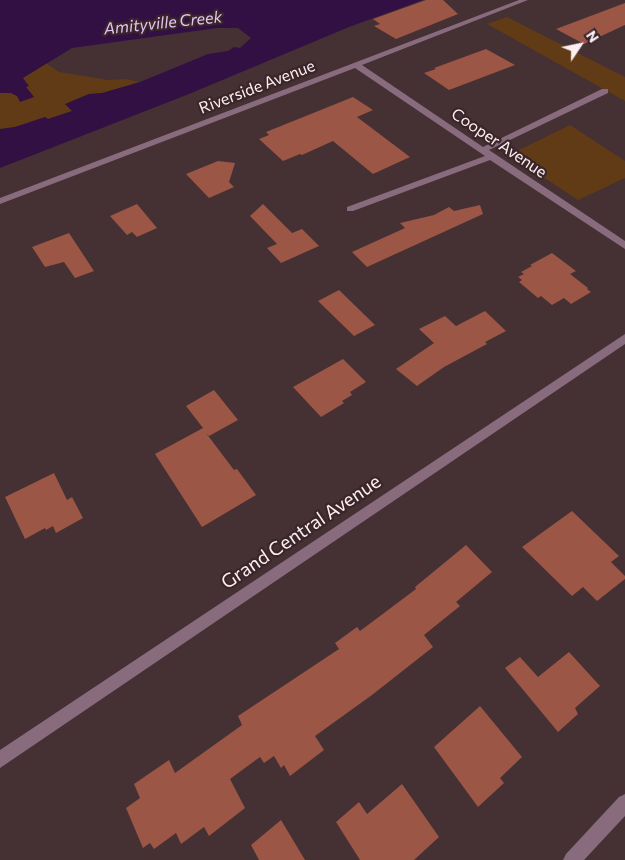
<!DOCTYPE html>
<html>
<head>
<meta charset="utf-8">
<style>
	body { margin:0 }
	#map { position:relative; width:625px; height:860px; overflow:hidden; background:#453034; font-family:Commissioner,sans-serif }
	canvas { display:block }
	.north { position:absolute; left:555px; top:20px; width:50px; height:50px; -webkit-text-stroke:4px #3a262a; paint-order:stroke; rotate:56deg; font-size:14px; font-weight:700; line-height:20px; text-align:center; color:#fdeff1 }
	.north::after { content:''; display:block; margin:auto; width:18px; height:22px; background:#fdeff1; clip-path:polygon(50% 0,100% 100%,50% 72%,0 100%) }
</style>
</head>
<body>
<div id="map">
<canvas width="625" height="860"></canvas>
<div class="north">N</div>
</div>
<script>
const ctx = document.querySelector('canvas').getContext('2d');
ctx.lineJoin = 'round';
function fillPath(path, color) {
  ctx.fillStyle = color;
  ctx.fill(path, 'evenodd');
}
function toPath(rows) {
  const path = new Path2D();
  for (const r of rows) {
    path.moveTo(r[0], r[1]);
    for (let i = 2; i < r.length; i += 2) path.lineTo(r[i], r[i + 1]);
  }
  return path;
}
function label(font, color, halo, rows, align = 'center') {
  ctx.font = font + ' Commissioner,sans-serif';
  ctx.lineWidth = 4.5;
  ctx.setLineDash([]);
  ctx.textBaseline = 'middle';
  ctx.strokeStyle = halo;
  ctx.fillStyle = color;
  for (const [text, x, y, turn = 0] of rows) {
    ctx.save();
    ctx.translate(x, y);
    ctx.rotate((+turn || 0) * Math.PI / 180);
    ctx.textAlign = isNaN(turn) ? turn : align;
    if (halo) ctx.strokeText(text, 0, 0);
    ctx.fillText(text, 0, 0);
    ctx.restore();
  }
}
const green = toPath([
	[507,17,625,77,625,101,487,24],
	[46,63,59,72,108,80,126,79,140,82,104,93,89,94,66,104,72,111,48,119,45,117,15,127,0,129,0,93,11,93,17,96,34,97,26,87,28,86,22,78],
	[570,125,625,161,625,178,578,200,516,159,515,152]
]);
const water = toPath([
	[0,0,423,0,349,27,189,94,0,168,0,129,15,127,45,117,48,119,72,111,65,104,89,94,102,93,140,82,208,54,228,51,234,47,240,48,251,38,238,28,217,28,72,48,23,78,29,86,26,87,34,97,20,102,17,96,11,93,0,93]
]);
const building = toPath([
	[426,0,443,0,458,14,396,39,374,26,380,24,373,19],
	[625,3,625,25,584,44,556,29],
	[486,49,515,65,449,90,424,73,436,69,434,68],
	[353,97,373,110,357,117,410,157,373,174,333,141,302,155,300,154,283,161,259,139,269,135,266,132],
	[218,161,235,163,229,182,234,187,209,198,186,174],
	[137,204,157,228,137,237,132,232,127,235,110,216],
	[263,204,292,233,302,229,319,246,281,263,267,248,277,244,250,216],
	[480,205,483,214,367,267,352,252,405,228,400,223,434,215,449,207,454,211],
	[69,233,94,271,75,278,64,262,45,267,32,247],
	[552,253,576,271,570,274,588,288,587,289,591,292,571,304,564,298,552,305,541,296,538,298,519,282,522,280,518,277,524,274,521,272,532,266,530,265],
	[339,290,375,325,354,336,318,301],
	[485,311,506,331,485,342,487,344,444,367,417,386,396,369,434,343,419,329,445,316,456,326],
	[343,359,366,382,350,392,352,395,342,401,344,403,321,417,293,387],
	[214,390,238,420,209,436,206,433,234,470,237,469,256,495,202,527,155,454,203,428,186,406],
	[54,473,67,500,72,497,83,518,56,533,53,526,46,530,45,528,25,539,5,497],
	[572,511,619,556,611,562,625,576,625,579,597,601,583,587,572,596,522,547],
	[466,545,492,572,456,602,460,606,424,635,433,647,372,695,315,736,324,750,290,776,284,765,281,768,274,756,264,763,260,757,230,779,245,808,209,836,204,827,181,844,176,833,154,849,150,843,143,848,126,808,140,798,134,784,169,760,175,773,242,725,238,716,339,649,335,643,357,627,360,631,416,589,415,587],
	[569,652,600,686,575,708,578,714,558,732,505,668,520,657,538,677],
	[480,706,522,757,500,778,504,783,478,807,434,747],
	[402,784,439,837,414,860,360,860,336,822,359,802,367,814],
	[281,820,305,860,259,860,251,845]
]);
const minor = toPath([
	[519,0,528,0,362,65,483,147,602,89,608,89,608,93,489,150,625,241,625,249,490,160,353,211,347,211,347,207,485,156,355,68,0,204,0,198,519,0],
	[625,334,625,344,0,768,0,750,625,334],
	[625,794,625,816,584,860,563,860,566,854,619,797,625,794]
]);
const farWaternames = [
	["Amityville Creek",163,23,-6]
];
const farStreetnames = [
	["Riverside Avenue",257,87,-21],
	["Cooper Avenue",499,143,34]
];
const streetNames = [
	["Grand Central Avenue",301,532,-34]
];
fillPath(green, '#613b15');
fillPath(water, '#331043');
fillPath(building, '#9b5645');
fillPath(minor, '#886c7e');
label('italic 16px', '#e5c5f7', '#3a262a', farWaternames);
label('16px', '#fdeff1', '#3a262a', farStreetnames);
label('19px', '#fdeff1', '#3a262a', streetNames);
</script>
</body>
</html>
